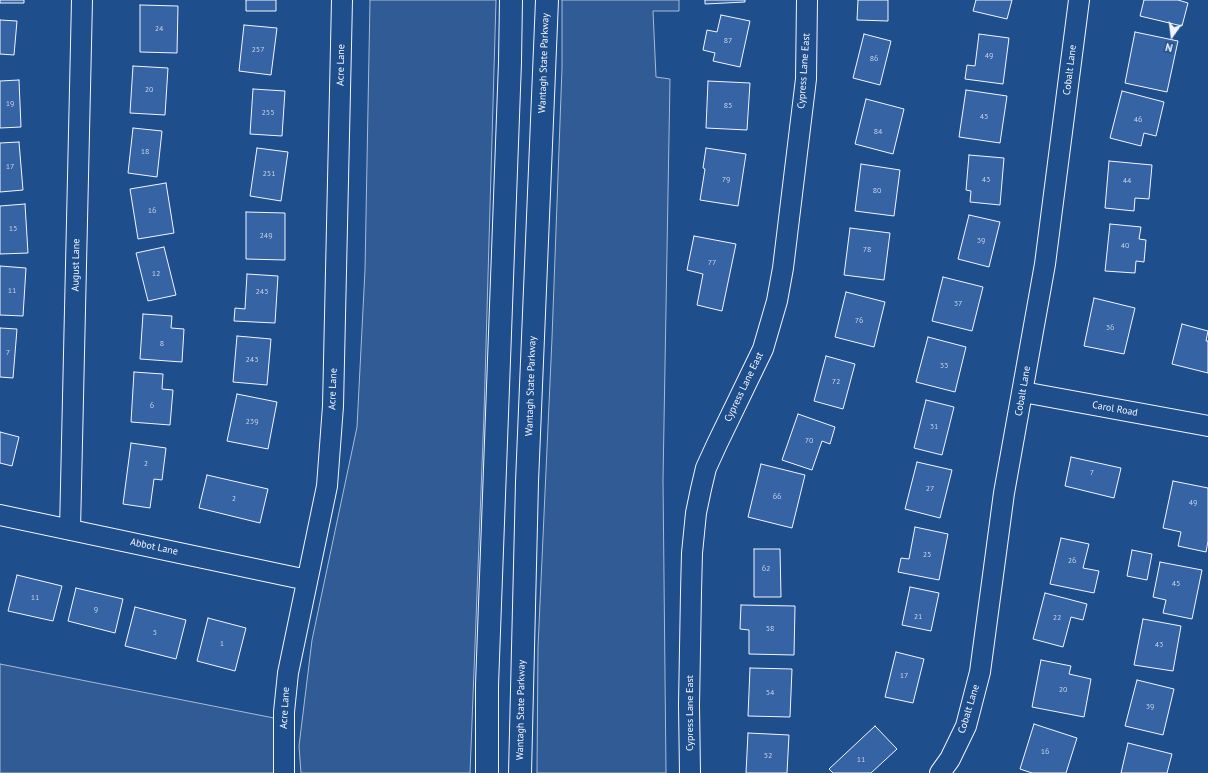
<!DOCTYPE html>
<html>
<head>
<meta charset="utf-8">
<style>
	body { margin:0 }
	#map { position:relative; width:1208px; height:773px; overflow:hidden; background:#1f4e8c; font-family:"PT Sans",sans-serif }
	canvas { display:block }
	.north { position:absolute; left:1152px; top:16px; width:40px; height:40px; -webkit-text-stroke:3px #1f4e8c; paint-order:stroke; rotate:194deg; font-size:11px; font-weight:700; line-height:16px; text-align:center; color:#f2f6ff }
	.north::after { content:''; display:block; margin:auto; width:14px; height:18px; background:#f2f6ff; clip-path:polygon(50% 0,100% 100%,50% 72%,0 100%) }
</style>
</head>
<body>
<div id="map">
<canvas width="1208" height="773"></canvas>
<div class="north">N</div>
</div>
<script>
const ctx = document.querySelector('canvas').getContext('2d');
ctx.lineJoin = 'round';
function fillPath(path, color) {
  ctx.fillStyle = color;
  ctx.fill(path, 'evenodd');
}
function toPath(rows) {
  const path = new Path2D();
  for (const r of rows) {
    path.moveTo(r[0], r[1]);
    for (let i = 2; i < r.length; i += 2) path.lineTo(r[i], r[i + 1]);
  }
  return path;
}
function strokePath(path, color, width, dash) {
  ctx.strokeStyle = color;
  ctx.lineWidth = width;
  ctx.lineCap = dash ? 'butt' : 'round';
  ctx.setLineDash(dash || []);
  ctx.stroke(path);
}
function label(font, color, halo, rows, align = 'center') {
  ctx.font = font + ' "PT Sans",sans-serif';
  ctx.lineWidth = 3;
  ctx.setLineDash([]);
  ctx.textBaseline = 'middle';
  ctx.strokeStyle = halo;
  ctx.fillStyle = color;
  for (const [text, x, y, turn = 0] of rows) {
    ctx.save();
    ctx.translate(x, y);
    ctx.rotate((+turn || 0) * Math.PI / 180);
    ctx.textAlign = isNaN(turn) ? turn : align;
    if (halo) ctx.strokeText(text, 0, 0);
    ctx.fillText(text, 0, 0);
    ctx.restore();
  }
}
const green = toPath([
	[370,0,496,0,484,414,470,773,301,773,299,746,312,640,357,427,365,270,370,0],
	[562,0,679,0,679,11,653,11,656,77,670,79,663,480,666,773,537,773,538,647,552,338,562,68,562,0],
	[0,664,279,719,280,773,0,773,0,664]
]);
const building = toPath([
	[0,0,24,0,24,3,0,3,0,0],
	[246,0,276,0,276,11,246,11,246,0],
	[705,0,745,0,745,2,705,4,705,0],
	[858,0,888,0,888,21,857,20,858,0],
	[976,0,1012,0,1007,19,973,11,976,0],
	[1144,0,1178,0,1188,3,1182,26,1140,16,1144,0],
	[140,5,178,6,177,53,140,52,140,5],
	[721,15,750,21,740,67,713,61,715,53,703,50,707,30,717,32,721,15],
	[0,20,17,21,14,55,0,54,0,20],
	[244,25,277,28,271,75,239,71,244,25],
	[1135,32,1178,41,1167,92,1125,83,1135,32],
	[864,34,891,41,880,85,853,78,864,34],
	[979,34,1009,38,1003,84,965,79,967,65,975,66,979,34],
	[133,66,168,68,165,115,130,113,133,66],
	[19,80,21,127,0,128,0,81,19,80],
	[708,81,750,83,747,130,706,128,708,81],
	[253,89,285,91,282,136,250,134,253,89],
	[966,90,1007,96,1000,143,959,137,966,90],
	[1122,91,1164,102,1156,136,1144,133,1141,146,1110,138,1122,91],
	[866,99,904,109,893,154,855,144,866,99],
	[133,128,162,131,157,177,128,173,133,128],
	[19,142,23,190,0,192,0,143,19,142],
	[257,148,288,152,281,201,250,196,257,148],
	[706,148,746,154,738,206,700,200,705,169,703,168,706,148],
	[969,155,1004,158,1000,205,970,202,971,191,966,190,969,155],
	[1109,161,1152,165,1149,199,1135,198,1134,211,1105,208,1109,161],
	[861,164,900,170,894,216,855,211,861,164],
	[166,183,174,233,138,239,130,189,166,183],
	[25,204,28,253,0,254,0,206,25,204],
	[246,212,285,213,285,260,246,259,246,212],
	[969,215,1000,222,989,267,958,259,969,215],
	[1110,224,1141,227,1139,239,1146,240,1144,262,1136,261,1135,273,1105,271,1110,224],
	[850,228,890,233,884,280,844,275,850,228],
	[694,236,736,244,722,311,697,305,703,274,687,270,694,236],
	[164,247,176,295,148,301,136,253,164,247],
	[0,266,26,268,23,316,0,315,0,266],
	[247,274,278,276,275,323,234,321,235,308,245,309,247,274],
	[943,277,983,287,972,331,932,321,943,277],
	[846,292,885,302,874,347,835,337,846,292],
	[1094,298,1135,308,1124,354,1084,346,1094,298],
	[143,314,172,316,171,328,184,329,182,362,140,359,143,314],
	[1182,324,1208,331,1206,341,1208,341,1208,373,1172,364,1182,324],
	[0,328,17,329,13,378,0,377,0,328],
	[237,336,271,339,267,385,233,382,237,336],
	[928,337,966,347,955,392,916,382,928,337],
	[826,356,855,364,843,409,814,401,826,356],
	[134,372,163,374,162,389,173,390,170,425,131,422,134,372],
	[237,394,277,402,268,449,227,441,237,394],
	[926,400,954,407,942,455,914,448,926,400],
	[798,414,835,427,830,444,822,441,812,470,782,460,798,414],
	[0,432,19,437,12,466,0,463,0,432],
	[131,443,166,448,162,480,154,479,150,508,123,504,131,443],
	[1071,457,1121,468,1114,498,1065,486,1071,457],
	[917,462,952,470,940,518,905,509,917,462],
	[761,464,805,475,792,528,748,517,761,464],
	[207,475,268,489,260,523,199,508,207,475],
	[1173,481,1208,488,1208,541,1206,552,1178,546,1181,532,1163,528,1173,481],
	[915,527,948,534,939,580,898,572,901,558,909,559,915,527],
	[1061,538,1089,544,1083,568,1099,571,1094,593,1050,584,1061,538],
	[754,549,780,549,781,597,754,597,754,549],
	[1132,550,1152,554,1147,580,1127,576,1132,550],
	[1160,562,1202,570,1192,619,1163,613,1166,600,1153,597,1160,562],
	[17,575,62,586,53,621,8,611,17,575],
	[910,587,939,593,931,631,902,625,910,587],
	[76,588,123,599,115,633,68,621,76,588],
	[1045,593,1087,604,1083,620,1071,617,1063,647,1033,639,1045,593],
	[741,605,795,606,794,655,749,654,749,630,740,629,741,605],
	[135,607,186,620,176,659,125,646,135,607],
	[208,618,246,628,235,671,197,661,208,618],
	[1143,619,1181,626,1173,671,1134,665,1143,619],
	[896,652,924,659,913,703,885,697,896,652],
	[1041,660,1071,666,1069,674,1091,679,1084,717,1032,707,1041,660],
	[750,668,792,669,790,717,748,716,750,668],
	[1137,680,1174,689,1163,735,1125,726,1137,680],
	[1034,724,1077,738,1066,773,1032,773,1020,769,1034,724],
	[875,726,897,749,871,773,833,773,829,769,875,726],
	[748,733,789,735,787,773,746,773,748,733],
	[1128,743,1172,754,1167,773,1121,773,1128,743]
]);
const minor = toPath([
	[1023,392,1208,426],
	[0,515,307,580],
	[70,530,82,0],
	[284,773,284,712,288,673,327,486,333,406,342,0],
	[690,773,689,705,691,592,692,553,696,513,701,489,706,468,717,444,763,349,777,301,783,268,806,79,807,0],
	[940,773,950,759,966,726,980,672,1004,493,1045,264,1079,0]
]);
const motorway = toPath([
	[487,773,487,685,510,62,511,0],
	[520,773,527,482,547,0]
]);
const numberNames = [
	["24",159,29],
	["87",728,41],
	["257",258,50],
	["49",989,56],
	["86",874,59],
	["20",149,90],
	["19",10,104],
	["85",728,106],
	["255",268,113],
	["45",984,117],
	["46",1138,120],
	["84",878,132],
	["18",145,152],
	["17",10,167],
	["251",269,174],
	["79",726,180],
	["43",986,180],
	["44",1127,181],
	["80",877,191],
	["16",152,211],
	["15",13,229],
	["249",266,236],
	["39",981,241],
	["40",1125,246],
	["78",867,250],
	["77",712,263],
	["12",156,274],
	["11",12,291],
	["245",262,292],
	["37",958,304],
	["76",859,321],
	["36",1110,328],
	["8",162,344],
	["7",8,353],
	["243",252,360],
	["33",944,366],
	["72",836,382],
	["6",152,406],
	["239",252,422],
	["31",934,427],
	["70",809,441],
	["2",146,464],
	["7",1092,473],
	["27",930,489],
	["66",777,497],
	["2",234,499],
	["49",1193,503],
	["25",927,555],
	["26",1072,561],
	["62",766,569],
	["45",1176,584],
	["11",35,598],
	["9",96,610],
	["21",918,617],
	["22",1057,618],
	["58",770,629],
	["5",155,633],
	["1",222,644],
	["43",1159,645],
	["17",904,676],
	["20",1063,690],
	["54",770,693],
	["39",1150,707],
	["16",1045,752],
	["52",768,756],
	["11",861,760]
];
const streetNames = [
	["Wantagh State Parkway",544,63,-88],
	["Acre Lane",341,65,-89],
	["Cobalt Lane",1070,70,-83],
	["Cypress Lane East",804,71,-86],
	["August Lane",76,265,-89],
	["Wantagh State Parkway",531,386,-88],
	["Cypress Lane East",744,387,-64],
	["Acre Lane",333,389,-88],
	["Cobalt Lane",1023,391,-80],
	["Carol Road",1115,409,10],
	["Abbot Lane",154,547,12],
	["Acre Lane",285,708,-87],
	["Cobalt Lane",969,709,-73],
	["Wantagh State Parkway",521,710,-89],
	["Cypress Lane East",690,713,-90]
];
fillPath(green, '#305b95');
strokePath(green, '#a8bbd7', 1);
fillPath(building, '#3563a3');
strokePath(building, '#f2f6ff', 1);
strokePath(minor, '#f2f6ff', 22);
strokePath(motorway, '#f2f6ff', 24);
strokePath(minor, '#1f4e8c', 20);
strokePath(motorway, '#1f4e8c', 22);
label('8px', '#c3d1e8', null, numberNames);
label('10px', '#f2f6ff', '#1f4e8c', streetNames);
</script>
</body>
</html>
